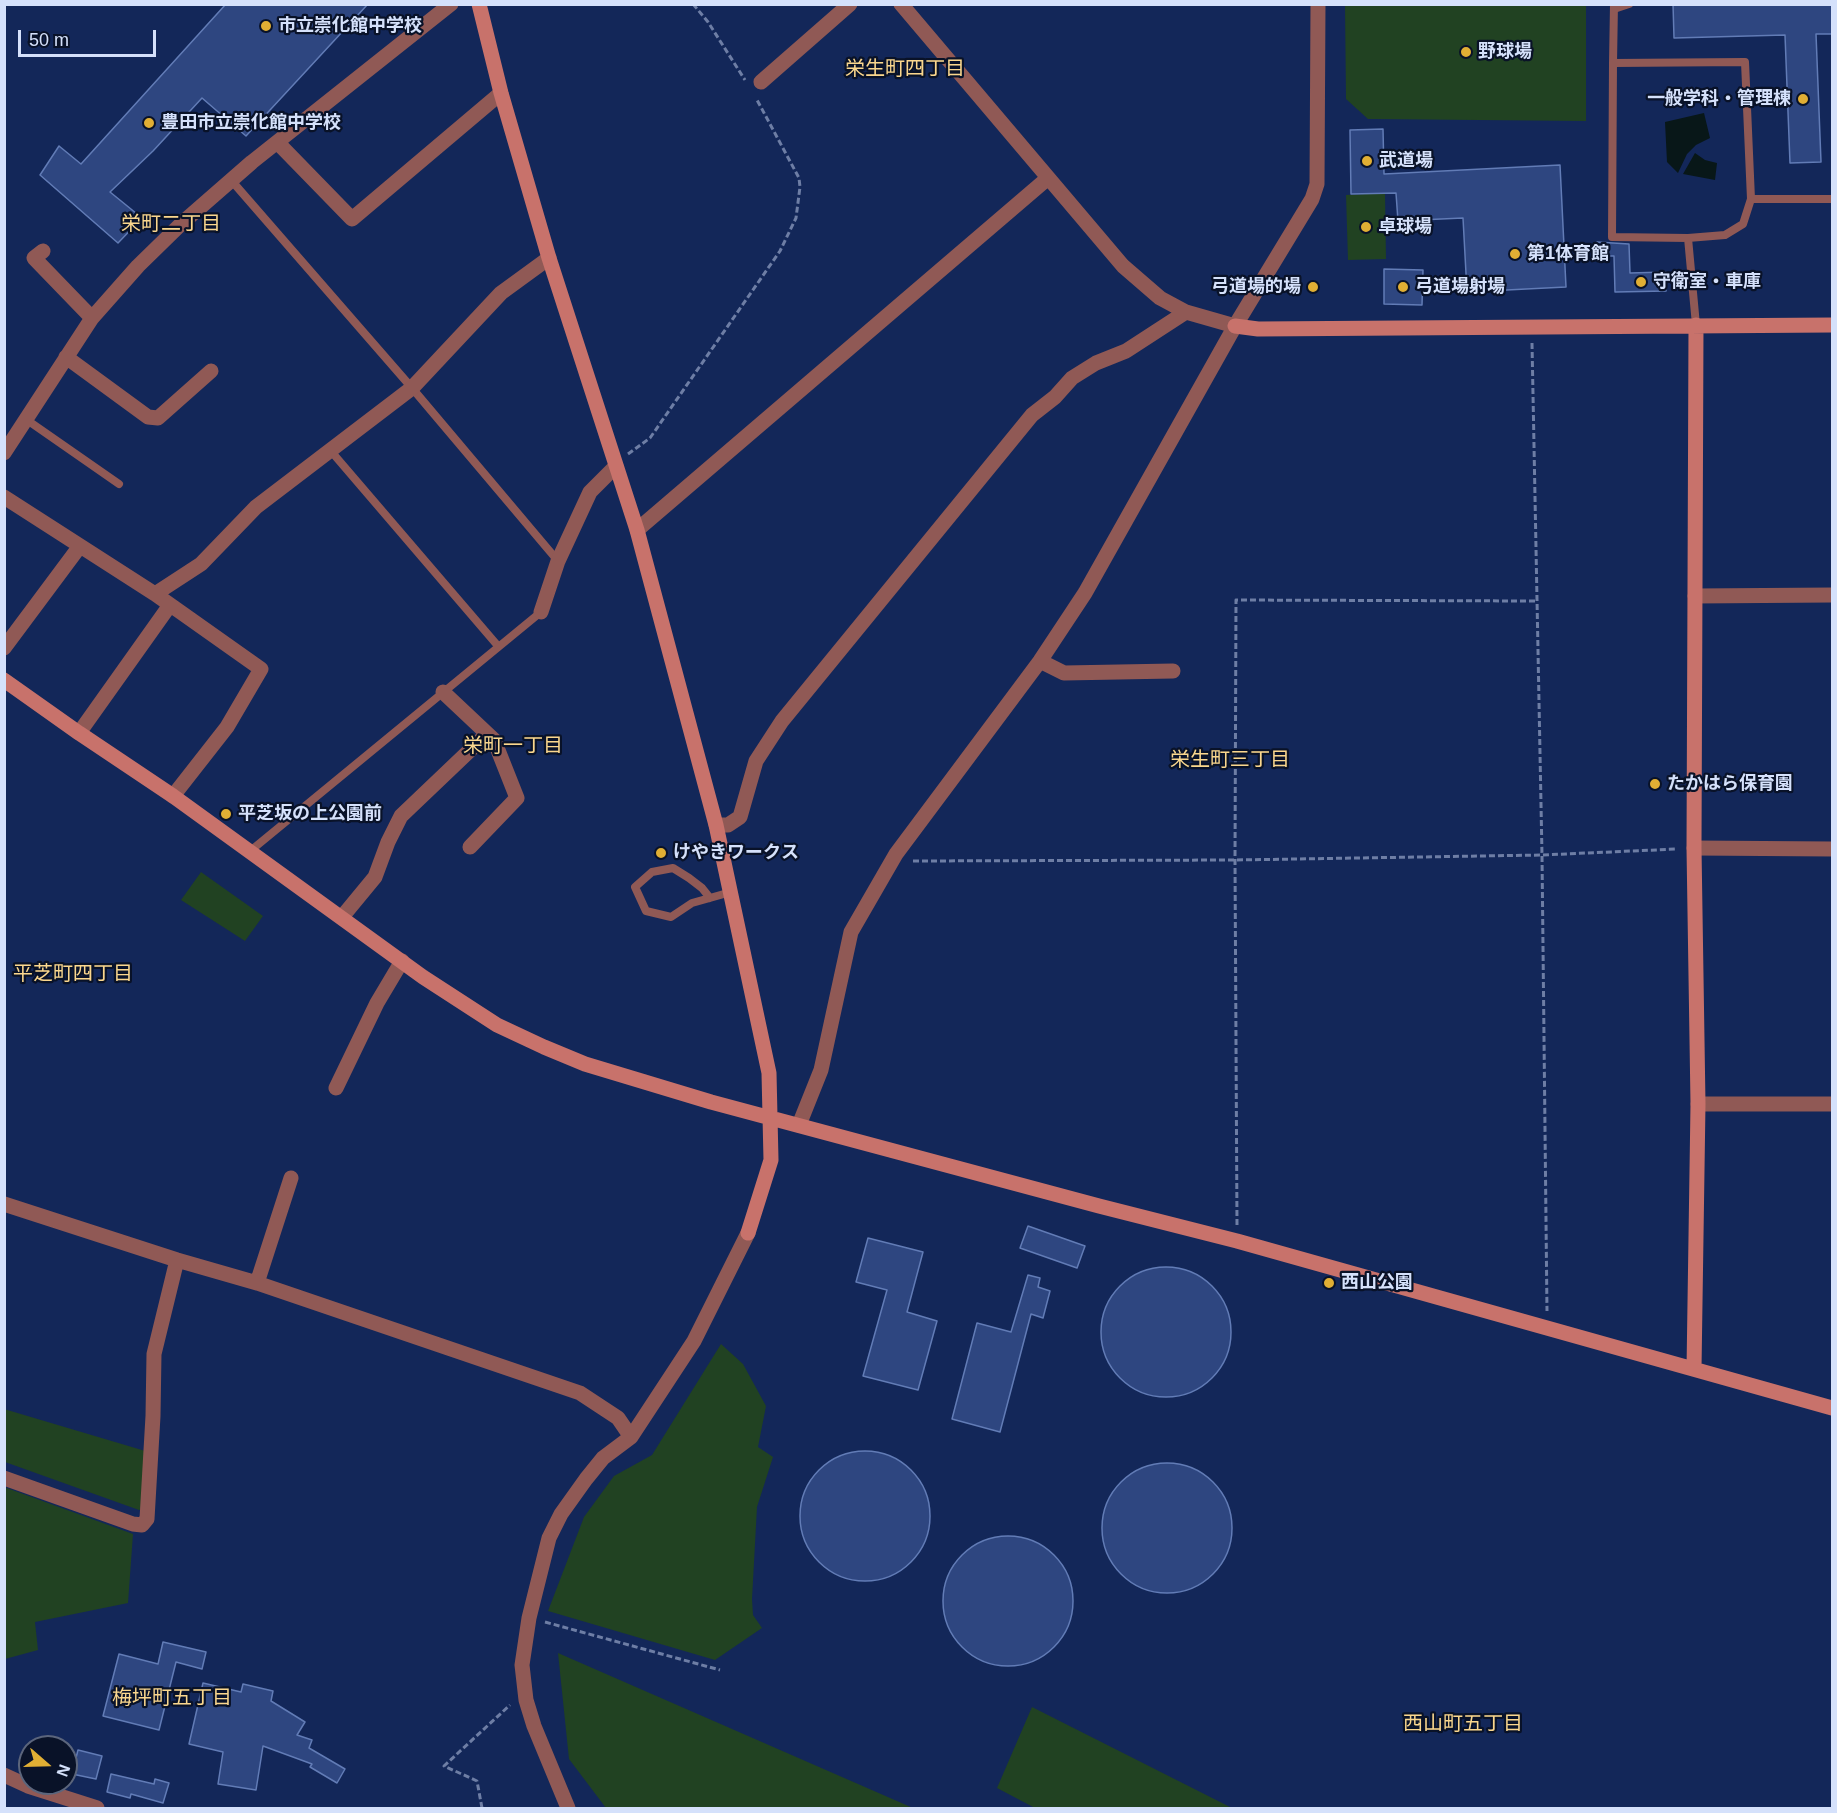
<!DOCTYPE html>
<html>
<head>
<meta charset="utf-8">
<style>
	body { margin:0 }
	#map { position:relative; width:1837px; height:1813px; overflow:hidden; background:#132759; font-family:Arial,sans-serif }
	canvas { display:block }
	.frame { position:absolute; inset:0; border:6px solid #d5e1fb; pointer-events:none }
	.north { position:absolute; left:18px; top:1735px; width:60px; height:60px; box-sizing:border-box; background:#091228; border:2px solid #5b657c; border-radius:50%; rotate:110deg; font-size:16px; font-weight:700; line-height:24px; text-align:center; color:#d5e1fb }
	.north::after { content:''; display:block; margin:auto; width:21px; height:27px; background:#e1af34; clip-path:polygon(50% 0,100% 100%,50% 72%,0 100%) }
	.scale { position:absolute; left:18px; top:30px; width:138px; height:27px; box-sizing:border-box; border:3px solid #d5e1fb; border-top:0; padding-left:8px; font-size:18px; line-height:21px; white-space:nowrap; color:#d5e1fb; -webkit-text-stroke:4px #091228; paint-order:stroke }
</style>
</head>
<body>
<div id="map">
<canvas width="1837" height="1813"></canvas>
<div class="frame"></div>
<div class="north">N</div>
<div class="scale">50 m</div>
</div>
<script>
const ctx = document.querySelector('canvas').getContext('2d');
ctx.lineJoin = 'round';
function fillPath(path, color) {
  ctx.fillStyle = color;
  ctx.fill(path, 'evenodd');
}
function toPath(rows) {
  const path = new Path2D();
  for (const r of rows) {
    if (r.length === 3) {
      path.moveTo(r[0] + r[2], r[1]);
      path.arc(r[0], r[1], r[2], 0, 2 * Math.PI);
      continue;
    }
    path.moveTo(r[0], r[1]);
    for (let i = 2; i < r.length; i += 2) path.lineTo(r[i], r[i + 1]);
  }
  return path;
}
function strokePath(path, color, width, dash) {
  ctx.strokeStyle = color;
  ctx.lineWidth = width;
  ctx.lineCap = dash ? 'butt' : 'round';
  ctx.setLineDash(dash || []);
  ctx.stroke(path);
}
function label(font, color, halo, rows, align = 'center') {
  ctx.font = font + ' Arial,"Noto Sans JP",sans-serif';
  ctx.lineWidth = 4.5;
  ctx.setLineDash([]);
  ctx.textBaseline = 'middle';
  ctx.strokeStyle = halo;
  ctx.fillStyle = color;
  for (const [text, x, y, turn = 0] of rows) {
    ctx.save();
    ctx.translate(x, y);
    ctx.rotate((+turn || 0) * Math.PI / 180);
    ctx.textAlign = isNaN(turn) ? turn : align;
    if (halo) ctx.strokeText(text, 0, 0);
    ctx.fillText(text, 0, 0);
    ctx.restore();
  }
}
const green = toPath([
	[1345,5,1586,5,1586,121,1368,119,1346,99],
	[1385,193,1386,259,1348,260,1346,195],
	[201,872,263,916,245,941,181,900],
	[721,1344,743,1364,766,1406,758,1447,773,1457,757,1507,752,1599,753,1615,762,1628,715,1660,548,1611,584,1517,614,1476,652,1455],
	[4,1409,152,1453,149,1507,139,1510,5,1462],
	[4,1487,133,1534,128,1603,35,1622,38,1650,5,1659],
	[558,1653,913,1808,606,1808,569,1759],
	[1032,1707,1232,1808,1035,1808,997,1788]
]);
const water = toPath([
	[1704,113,1710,138,1696,145,1687,154,1678,173,1667,162,1665,122],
	[1695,153,1705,160,1717,163,1715,180,1683,174]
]);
const building = toPath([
	[226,4,368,4,246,136,202,98,153,151,110,192,142,218,118,243,40,175,59,146,81,164,226,4],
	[1673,4,1833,4,1833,34,1816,34,1821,162,1790,163,1785,35,1674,38,1673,4],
	[1383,129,1384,174,1560,165,1566,287,1467,292,1463,218,1398,221,1396,193,1351,194,1350,130,1383,129],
	[1597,242,1629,244,1630,273,1666,272,1666,291,1615,292,1614,256,1598,256,1597,242],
	[1384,269,1423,270,1422,305,1384,304,1384,269],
	[1028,1226,1085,1246,1077,1268,1020,1248,1028,1226],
	[868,1238,923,1252,907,1312,937,1321,918,1390,863,1376,887,1290,856,1282,868,1238],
	[1166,1332,65],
	[1028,1275,1040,1278,1038,1287,1050,1291,1043,1318,1031,1314,1000,1432,952,1419,977,1323,1011,1332,1028,1275],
	[865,1516,65],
	[1167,1528,65],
	[1008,1601,65],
	[163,1642,206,1652,202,1669,176,1662,159,1730,103,1716,119,1654,158,1664,163,1642],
	[203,1683,241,1692,243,1684,273,1691,271,1701,305,1722,297,1735,312,1740,309,1748,345,1769,337,1783,310,1767,312,1764,263,1746,256,1790,218,1784,223,1752,189,1744,203,1683],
	[78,1750,102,1756,96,1779,72,1774,78,1750],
	[111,1774,154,1784,155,1779,169,1783,163,1803,131,1794,130,1798,107,1792,111,1774]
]);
const path = toPath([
	[693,4,708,22,745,80],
	[1532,343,1542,855,1547,1311],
	[628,454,650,438,780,251,796,218,800,187,799,178,756,98],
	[913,861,1235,860,1542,855,1677,849],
	[1237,1225,1235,860,1236,600,1536,601],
	[545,1622,720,1670],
	[482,1808,477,1781,444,1766,510,1705]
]);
const lane = toPath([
	[1614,9,1629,4],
	[1613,63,1745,62,1751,199,1743,224,1725,235,1688,238,1612,237,1613,63,1614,4],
	[231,180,412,388,558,561],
	[1751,199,1832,199],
	[1688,238,1696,325],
	[27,420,119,484],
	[330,450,498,646],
	[249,852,541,612],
	[710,898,702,888,689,878,673,868,652,872,635,887,646,911,671,917,692,903,731,892]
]);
const street = toPath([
	[901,4,1123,266,1160,298,1186,312,1235,326],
	[761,82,850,4],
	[278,143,352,219,501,93],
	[43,251,34,258,92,318],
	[66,357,148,417,158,418,211,371],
	[4,453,92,318,138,266,181,224,252,162,451,4],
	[4,497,155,594,261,669,227,727,173,796],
	[637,530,1048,178],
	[155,594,201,564,256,507,412,388,501,293,549,258],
	[1695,596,1832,595],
	[541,612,558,561,590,492,616,466],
	[4,648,80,546],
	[1040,661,1064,673,1173,671],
	[443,692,494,740,517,798,470,847],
	[79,733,170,605],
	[716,825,728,825,740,817,756,761,782,721,1032,415,1055,397,1072,378,1096,363,1126,351,1186,312],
	[1694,848,1832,849],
	[342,917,375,877,388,842,401,816,487,734],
	[336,1088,377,1003,402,961],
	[1698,1104,1832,1104],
	[799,1125,821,1070,851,932,896,854,1040,661,1085,593,1235,326,1312,199,1317,184,1318,4],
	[4,1204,177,1260,257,1283,580,1393,618,1418,631,1437],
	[257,1283,291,1178],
	[4,1478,133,1524,142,1525,147,1519,153,1416,154,1354,177,1260],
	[4,1775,28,1786,97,1808],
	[568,1808,534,1726,526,1700,522,1665,529,1618,549,1538,561,1514,586,1479,603,1458,631,1437,694,1341,748,1233]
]);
const secondary = toPath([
	[479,4,501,93,549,258,637,530,716,825,769,1073,771,1160,748,1233],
	[1235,326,1258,329,1832,325],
	[4,680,79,733,173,796,423,977,497,1025,544,1047,585,1064,711,1102,1099,1206,1237,1241,1832,1408],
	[1694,1369,1698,1104,1694,848,1696,325]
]);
const markers = [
	[266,26,6,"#e1af34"],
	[1466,52,6,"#e1af34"],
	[1803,99,6,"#e1af34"],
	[149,123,6,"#e1af34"],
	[1367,161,6,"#e1af34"],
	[1366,227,6,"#e1af34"],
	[1515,254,6,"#e1af34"],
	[1641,282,6,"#e1af34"],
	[1313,287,6,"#e1af34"],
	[1403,287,6,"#e1af34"],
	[1655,784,6,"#e1af34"],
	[226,814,6,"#e1af34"],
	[661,853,6,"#e1af34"],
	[1329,1283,6,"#e1af34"]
];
const poiNames = [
	["市立崇化館中学校",278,26],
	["野球場",1478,52],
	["一般学科・管理棟",1791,99,"right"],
	["豊田市立崇化館中学校",161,123],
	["武道場",1379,161],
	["卓球場",1378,227],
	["第1体育館",1527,254],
	["守衛室・車庫",1653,282],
	["弓道場的場",1301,287,"right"],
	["弓道場射場",1415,287],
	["たかはら保育園",1667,784],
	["平芝坂の上公園前",238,814],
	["けやきワークス",673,853],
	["西山公園",1341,1283]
];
const neighbourhoodNames = [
	["栄生町四丁目",905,69],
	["栄町二丁目",171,224],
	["栄町一丁目",513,746],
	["栄生町三丁目",1230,760],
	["平芝町四丁目",73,974],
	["梅坪町五丁目",172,1698],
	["西山町五丁目",1463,1724]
];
fillPath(green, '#214222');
fillPath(water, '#081718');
fillPath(building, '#2e4680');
strokePath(building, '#627cb6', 1.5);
strokePath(path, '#6e7ea5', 3, [6, 3]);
strokePath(lane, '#905955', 8);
strokePath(street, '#905955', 15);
strokePath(secondary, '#c8726b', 15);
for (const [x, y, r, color] of markers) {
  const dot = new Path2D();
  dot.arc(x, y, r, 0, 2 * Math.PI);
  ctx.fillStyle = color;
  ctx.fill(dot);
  strokePath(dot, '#091228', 2);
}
label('bold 18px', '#d5e1fb', '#091228', poiNames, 'left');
label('20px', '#fad78e', '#091228', neighbourhoodNames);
</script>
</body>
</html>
